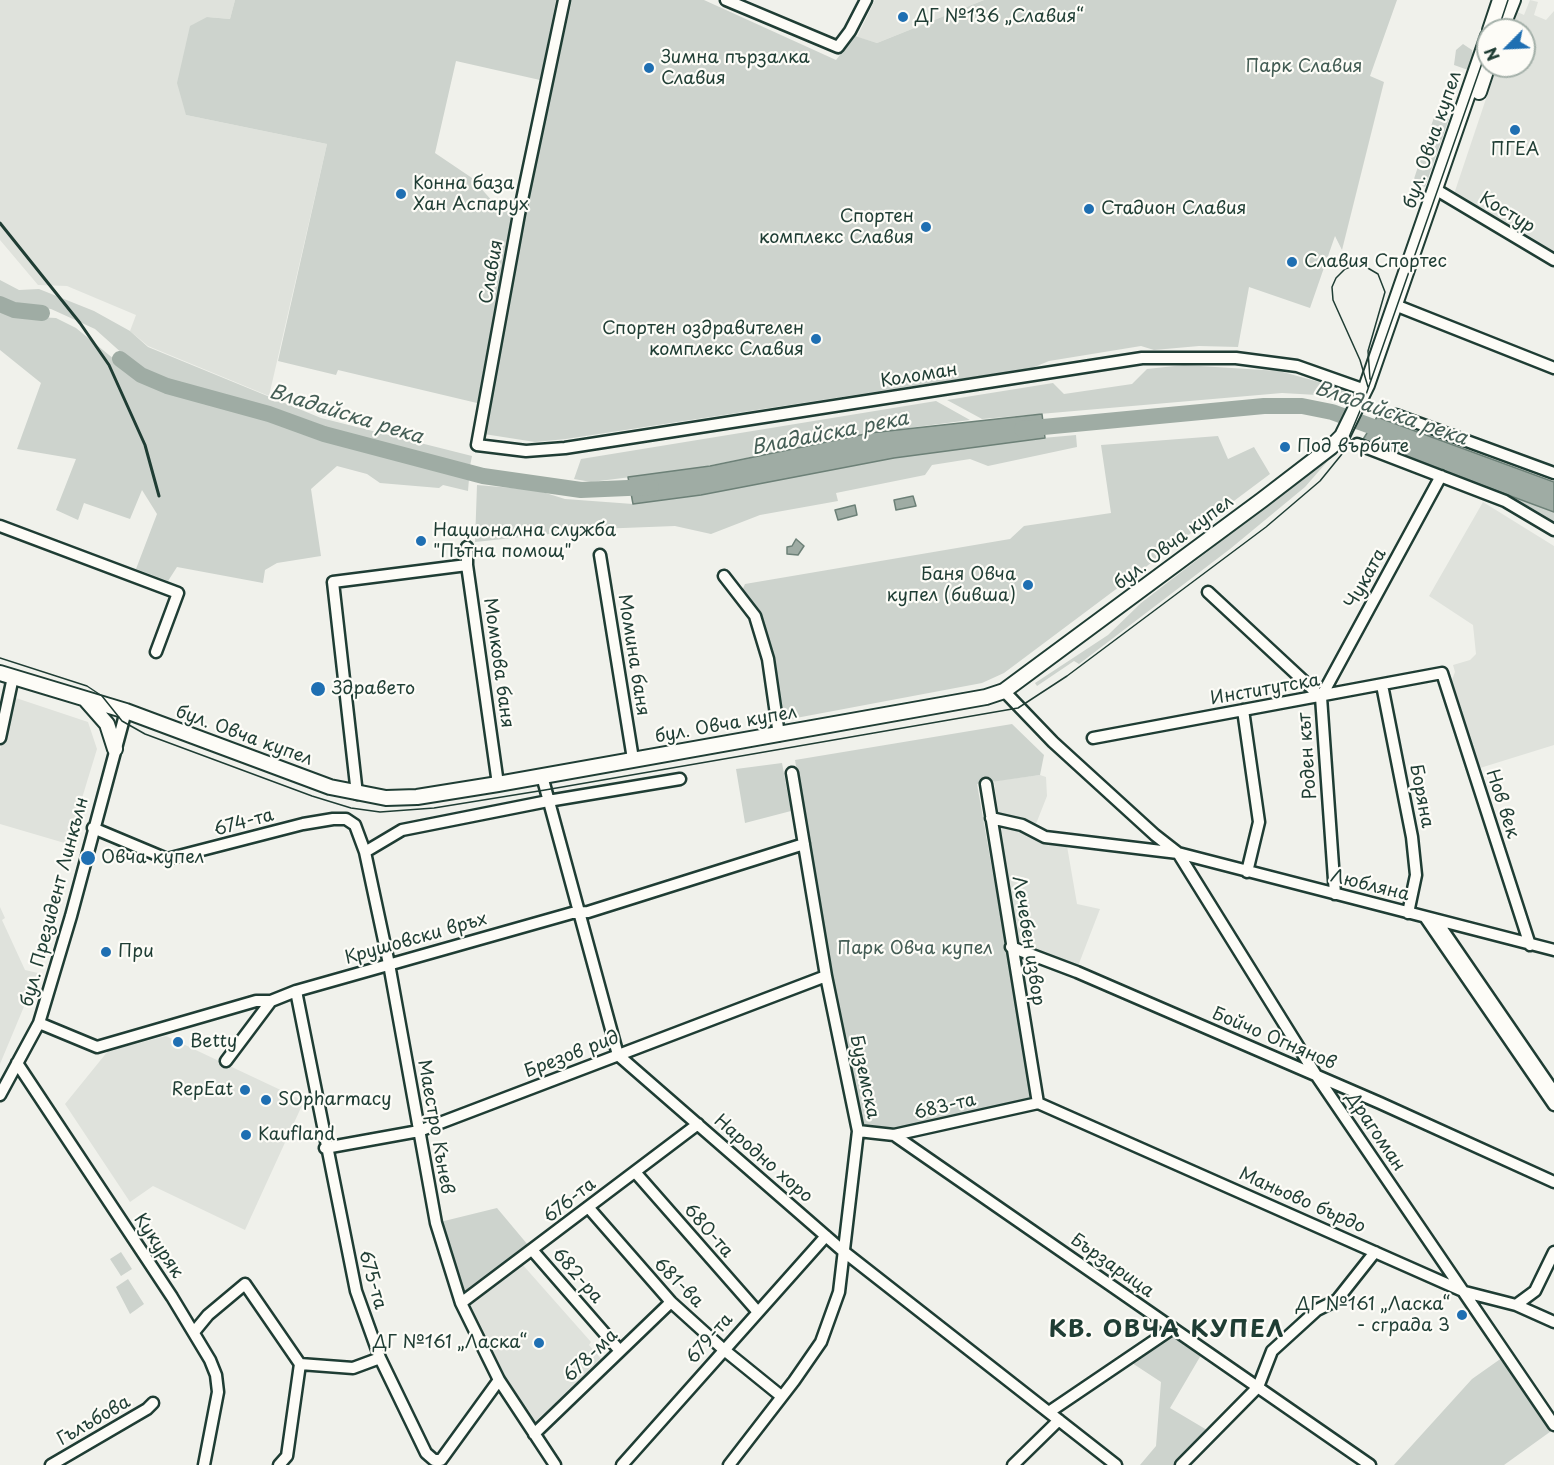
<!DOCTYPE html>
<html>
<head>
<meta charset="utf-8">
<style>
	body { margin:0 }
	#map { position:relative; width:1554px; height:1465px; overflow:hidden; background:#f0f1eb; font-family:"Playpen Sans",sans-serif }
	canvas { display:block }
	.north { position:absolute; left:1476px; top:18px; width:60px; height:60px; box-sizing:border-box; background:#fdfcf7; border:2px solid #a4b0a9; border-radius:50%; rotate:246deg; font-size:16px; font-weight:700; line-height:24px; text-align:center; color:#1f3d34 }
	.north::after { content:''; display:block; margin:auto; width:21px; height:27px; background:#1f6fb2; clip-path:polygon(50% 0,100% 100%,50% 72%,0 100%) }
</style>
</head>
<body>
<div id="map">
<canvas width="1554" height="1465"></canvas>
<div class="north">N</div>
</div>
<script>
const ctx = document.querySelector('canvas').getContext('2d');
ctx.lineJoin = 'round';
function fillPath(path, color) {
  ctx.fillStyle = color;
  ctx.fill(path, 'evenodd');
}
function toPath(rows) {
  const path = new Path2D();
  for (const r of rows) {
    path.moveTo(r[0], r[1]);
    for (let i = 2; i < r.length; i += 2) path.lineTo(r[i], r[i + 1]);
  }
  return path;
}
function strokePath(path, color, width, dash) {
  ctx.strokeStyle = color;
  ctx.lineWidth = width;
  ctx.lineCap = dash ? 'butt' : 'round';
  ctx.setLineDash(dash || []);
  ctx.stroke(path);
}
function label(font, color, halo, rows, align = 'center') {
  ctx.font = font + ' "Playpen Sans",sans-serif';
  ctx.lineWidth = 4.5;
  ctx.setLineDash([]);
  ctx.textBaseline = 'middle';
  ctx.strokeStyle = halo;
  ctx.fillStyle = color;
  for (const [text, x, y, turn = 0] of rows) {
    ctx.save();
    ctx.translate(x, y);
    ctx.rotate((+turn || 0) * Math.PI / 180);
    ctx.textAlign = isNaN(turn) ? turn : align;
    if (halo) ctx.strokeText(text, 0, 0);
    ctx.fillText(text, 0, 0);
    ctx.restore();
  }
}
const built = toPath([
	[0,0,235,0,230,19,207,17,186,115,327,144,269,396,148,346,130,331,136,315,67,286,38,285,0,240],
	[875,0,984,0,877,43,857,37],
	[1530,0,1538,2,1534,15,1546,20,1554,11,1554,254,1454,194,1497,66,1524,66,1524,30,1509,30,1515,11,1524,15],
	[1483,502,1554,546,1554,745,1480,768,1452,680,1455,672,1453,665,1470,660,1476,654,1473,625,1429,596],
	[13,697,88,722,97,749,68,844,0,824,0,749],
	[1040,775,1046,777,1047,796,1034,829,1067,846,1077,904,1100,909,1078,966,1015,939,994,781],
	[0,907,5,918,2,920,25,970,38,973,0,1064],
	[166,1036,304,1101,245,1230,153,1186,130,1202,65,1104,108,1051],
	[522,1264,591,1342,589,1345,602,1360,539,1422,533,1421,511,1388,469,1305]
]);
const green = toPath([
	[235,0,556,0,540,80,456,61,435,153,472,178,500,210,514,212,477,403,338,370,336,375,278,361,327,144,186,115,177,83,190,26,207,17,230,19],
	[572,0,704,0,836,60,855,36,877,43,984,0,1397,0,1370,76,1384,82,1342,250,1335,236,1310,308,1249,287,1238,347,1199,346,1154,350,1141,346,1049,361,1032,368,566,439,535,442,484,434,523,219],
	[1463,44,1472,50,1473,56,1468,70,1454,65,1456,50],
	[1435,114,1449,119,1425,187,1413,182],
	[0,280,19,290,39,289,94,311,130,331,148,347,321,418,472,456,470,466,317,425,229,397,164,381,143,372,95,329,51,309,11,303,0,299],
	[0,309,17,316,56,318,76,328,142,382,169,392,247,411,324,438,469,479,468,491,443,485,439,488,380,483,367,474,337,466,311,489,321,556,277,563,265,570,263,583,177,567,168,581,136,569,157,514,142,490,130,519,84,503,78,520,56,510,76,459,17,449,41,383,0,350],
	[1184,365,1279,371,1352,391,1345,403,1317,395,1282,393,982,419,947,400,1053,383,1064,394,1132,384,1147,369],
	[936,401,970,420,870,433,687,470,591,482,574,479,581,459],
	[1076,435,1077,447,988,466,970,459,932,465,925,475,836,493,838,501,760,515,711,534,675,526,597,529,475,542,477,485,536,490,565,499,633,504,701,495,894,458,998,442],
	[1218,436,1228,459,1254,447,1270,474,1004,673,982,683,780,721,771,658,741,593,745,584,1010,539,1024,526,1111,513,1101,445],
	[1333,455,1305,487,1230,549,1079,664,1074,661,1037,686,1035,683,1108,635,1141,603],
	[1506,494,1554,512,1554,522,1540,513],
	[1012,724,1044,755,1040,775,977,784,1033,1100,894,1131,864,1128,830,973,795,760],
	[782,763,791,811,745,823,736,769],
	[497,1208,533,1251,461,1303,436,1223],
	[121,1252,132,1269,121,1276,110,1259],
	[128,1279,144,1304,130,1314,116,1287],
	[1177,1331,1204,1350,1170,1408,1207,1430,1174,1465,1140,1465,1156,1446,1161,1382,1132,1363],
	[1506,1355,1554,1429,1504,1465,1394,1465,1472,1379]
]);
const water = toPath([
	[1042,414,1045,438,894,458,701,495,633,504,628,477,710,466,870,433,1042,414],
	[1377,417,1554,482,1554,512,1362,441,1377,417],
	[913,496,916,506,896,510,894,500,913,496],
	[855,505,857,515,838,520,835,510,855,505],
	[796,539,804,546,798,555,787,554,787,547,792,546,796,539]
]);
const river = toPath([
	[0,304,14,310,42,313],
	[120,359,141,375,167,386,269,414,324,434,483,476,581,490,651,487],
	[1022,429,1264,406,1302,406,1332,412,1390,433]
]);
const minor = toPath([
	[564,0,519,214,477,445,526,451,565,448,1142,358,1236,358,1297,366,1365,390],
	[726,0,838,47,850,31,866,0],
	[1435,189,1554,260],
	[1395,305,1554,368],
	[1396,415,1554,473],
	[1357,444,1505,501,1554,530],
	[0,526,178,593,156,652],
	[467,547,467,565,498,784],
	[600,555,633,759],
	[724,576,755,616,768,659,779,735],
	[1208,592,1321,697,1335,894],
	[1382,685,1412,837,1416,875,1408,913],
	[1004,691,1053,742,1155,835,1178,853,1554,950],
	[1321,697,1441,476],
	[1243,710,1259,822,1247,872],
	[0,738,13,677],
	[1093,738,1442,673,1530,945],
	[542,776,618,1055,843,1251,1116,1465],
	[986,784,1038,1103],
	[357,794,333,582,467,565],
	[991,818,1022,825,1045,837,1178,853,1316,1075,1554,1425],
	[93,828,167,859,303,824,333,819,346,819,355,825,365,852,389,964,436,1223,461,1303,499,1380,555,1465],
	[365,852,402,830,548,801,680,779],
	[1425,917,1554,1105],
	[1436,920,1554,1092],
	[1011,947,1077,972,1380,1103,1554,1182],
	[296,991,356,1291,380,1358,426,1453,434,1460,441,1460,499,1380],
	[39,1023,97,1047,256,1001,271,1001,296,991,572,913,588,912,804,844],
	[226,1061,271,1001],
	[17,1063,172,1297,210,1360,216,1375,218,1392,204,1465],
	[0,1095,39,1023,71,916,126,711],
	[1038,1103,1465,1292,1516,1305,1554,1322],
	[858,1131,894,1135,1038,1103],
	[894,1135,1370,1465],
	[325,1148,419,1131,826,976],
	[635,1172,757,1311],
	[588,1207,671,1302,723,1349,781,1396],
	[533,1251,620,1351],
	[461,1303,698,1124],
	[1516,1305,1535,1291,1554,1252],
	[194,1332,208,1315,245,1284,300,1364,287,1456,279,1465],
	[300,1364,353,1368,380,1358],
	[1049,1412,1173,1328],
	[534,1434,671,1302],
	[51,1465,147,1409,153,1403],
	[622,1465,826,1236],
	[729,1465,794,1381,821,1342,839,1292,858,1131,826,976,792,773],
	[1013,1465,1059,1420],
	[1181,1465,1258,1387,1272,1351,1317,1310,1337,1300,1375,1252]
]);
const major = toPath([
	[1490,30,1500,0],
	[1501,30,1513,0],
	[1479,92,1488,65],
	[0,673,126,711,330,787,386,798,417,797,498,784,986,697,1004,691,1262,500,1331,447,1342,436,1367,385,1488,36],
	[85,699,107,724,115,749]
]);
const tram = toPath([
	[1498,30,1508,0],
	[1368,387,1360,360,1333,300,1332,287,1336,278,1345,269,1355,265,1366,267,1378,274,1385,292,1368,351,1370,379],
	[0,658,87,686,102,696,122,721,145,734,312,796,351,808,380,812,434,808,545,790,1018,708,1067,676,1266,527,1320,481,1342,454,1362,406,1488,46]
]);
const rail = toPath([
	[0,223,80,323,109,365,145,445,159,496]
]);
const markers = [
	[903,17,6,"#1f6fb2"],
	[649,68,6,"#1f6fb2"],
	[1515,130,6,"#1f6fb2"],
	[401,194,6,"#1f6fb2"],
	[1089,209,6,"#1f6fb2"],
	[926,227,6,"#1f6fb2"],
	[1292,262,6,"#1f6fb2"],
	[816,339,6,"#1f6fb2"],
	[1285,447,6,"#1f6fb2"],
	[421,541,6,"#1f6fb2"],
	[1028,585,6,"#1f6fb2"],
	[318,689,8,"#1f6fb2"],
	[88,858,8,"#1f6fb2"],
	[106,952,6,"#1f6fb2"],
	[178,1042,6,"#1f6fb2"],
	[245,1090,6,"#1f6fb2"],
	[266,1100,6,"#1f6fb2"],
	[246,1135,6,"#1f6fb2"],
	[1462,1315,6,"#1f6fb2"],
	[539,1343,6,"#1f6fb2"]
];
const poiNames = [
	["ДГ №136 „Славия“",915,17],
	["Зимна пързалка",661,58],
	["Славия",661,79],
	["ПГЕА",1515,150,"center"],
	["Конна база",413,184],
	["Хан Аспарух",413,205],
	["Стадион Славия",1101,209],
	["Спортен",914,217,"right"],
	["комплекс Славия",914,238,"right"],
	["Славия Спортес",1304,262],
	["Спортен оздравителен",804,329,"right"],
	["комплекс Славия",804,350,"right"],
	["Под върбите",1297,447],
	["Национална служба",433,531],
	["\"Пътна помощ\"",433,552],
	["Баня Овча",1016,575,"right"],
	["купел (бивша)",1016,596,"right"],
	["Здравето",332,689],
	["Овча купел",101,858],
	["При",118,952],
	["Betty",190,1042],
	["RepEat",233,1090,"right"],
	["SOpharmacy",278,1100],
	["Kaufland",258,1135],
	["ДГ №161 „Ласка“",1450,1305,"right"],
	["- сграда 3",1450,1326,"right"],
	["ДГ №161 „Ласка“",527,1343,"right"]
];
const parkNames = [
	["Парк Славия",1304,67],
	["Парк Овча купел",915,949]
];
const streetNames = [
	["бул. Овча купел",1433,140,-71],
	["Костур",1507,213,31],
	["Славия",492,272,-80],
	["Коломан",919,376,-9],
	["бул. Овча купел",1174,543,-37],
	["Чуката",1366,579,-61],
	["Момина баня",633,655,81],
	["Момкова баня",498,663,82],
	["Институтска",1265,690,-10],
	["бул. Овча купел",726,725,-10],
	["бул. Овча купел",244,736,20],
	["Роден кът",1308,756,-94],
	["Боряна",1421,796,79],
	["Нов век",1502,804,72],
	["674-та",244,823,-15],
	["Любляна",1370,886,14],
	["бул. Президент Линкълн",55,902,-75],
	["Крушовски връх",416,939,-16],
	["Лечебен извор",1028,941,81],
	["Бойчо Огнянов",1274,1039,23],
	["Брезов рид",572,1055,-21],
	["Буземска",864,1077,78],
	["683-та",945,1107,-13],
	["Маестро Кънев",435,1127,80],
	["Драгоман",1375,1132,56],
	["Народно хоро",763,1159,41],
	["676-та",570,1201,-38],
	["Маньово бърдо",1302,1201,24],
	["680-та",708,1231,49],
	["Кукуряк",158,1246,56],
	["Бързарица",1112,1266,35],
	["682-ра",577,1276,49],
	["675-та",372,1280,74],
	["681-ва",678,1283,45],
	["679-та",710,1339,-49],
	["678-ма",591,1356,-44],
	["Гълъбова",94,1421,-30]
];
const waterNames = [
	["Владайска река",1391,414,19],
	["Владайска река",346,415,17],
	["Владайска река",830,434,-11]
];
const districtNames = [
	["КВ. ОВЧА КУПЕЛ",1167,1330]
];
fillPath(built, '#dfe2dc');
fillPath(green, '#cdd3cd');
fillPath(water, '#9faca4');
strokePath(water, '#6c8077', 1.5);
strokePath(river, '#9faca4', 16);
strokePath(minor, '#1f3d34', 15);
strokePath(major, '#1f3d34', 18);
strokePath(minor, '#fdfcf7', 10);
strokePath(major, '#fdfcf7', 14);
strokePath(tram, '#1f3d34', 1.5);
strokePath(rail, '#1f3d34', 3);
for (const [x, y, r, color] of markers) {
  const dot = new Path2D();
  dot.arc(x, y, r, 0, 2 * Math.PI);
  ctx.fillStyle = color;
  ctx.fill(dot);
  strokePath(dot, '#fdfcf7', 2);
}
label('18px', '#1f3d34', '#fdfcf7', poiNames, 'left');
label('18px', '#425b53', '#fdfcf7', parkNames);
label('18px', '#1f3d34', '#fdfcf7', streetNames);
label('italic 20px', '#455e56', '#fdfcf7', waterNames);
ctx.letterSpacing = '1.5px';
label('bold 24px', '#1f3d34', '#fdfcf7', districtNames);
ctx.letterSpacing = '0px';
</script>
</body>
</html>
